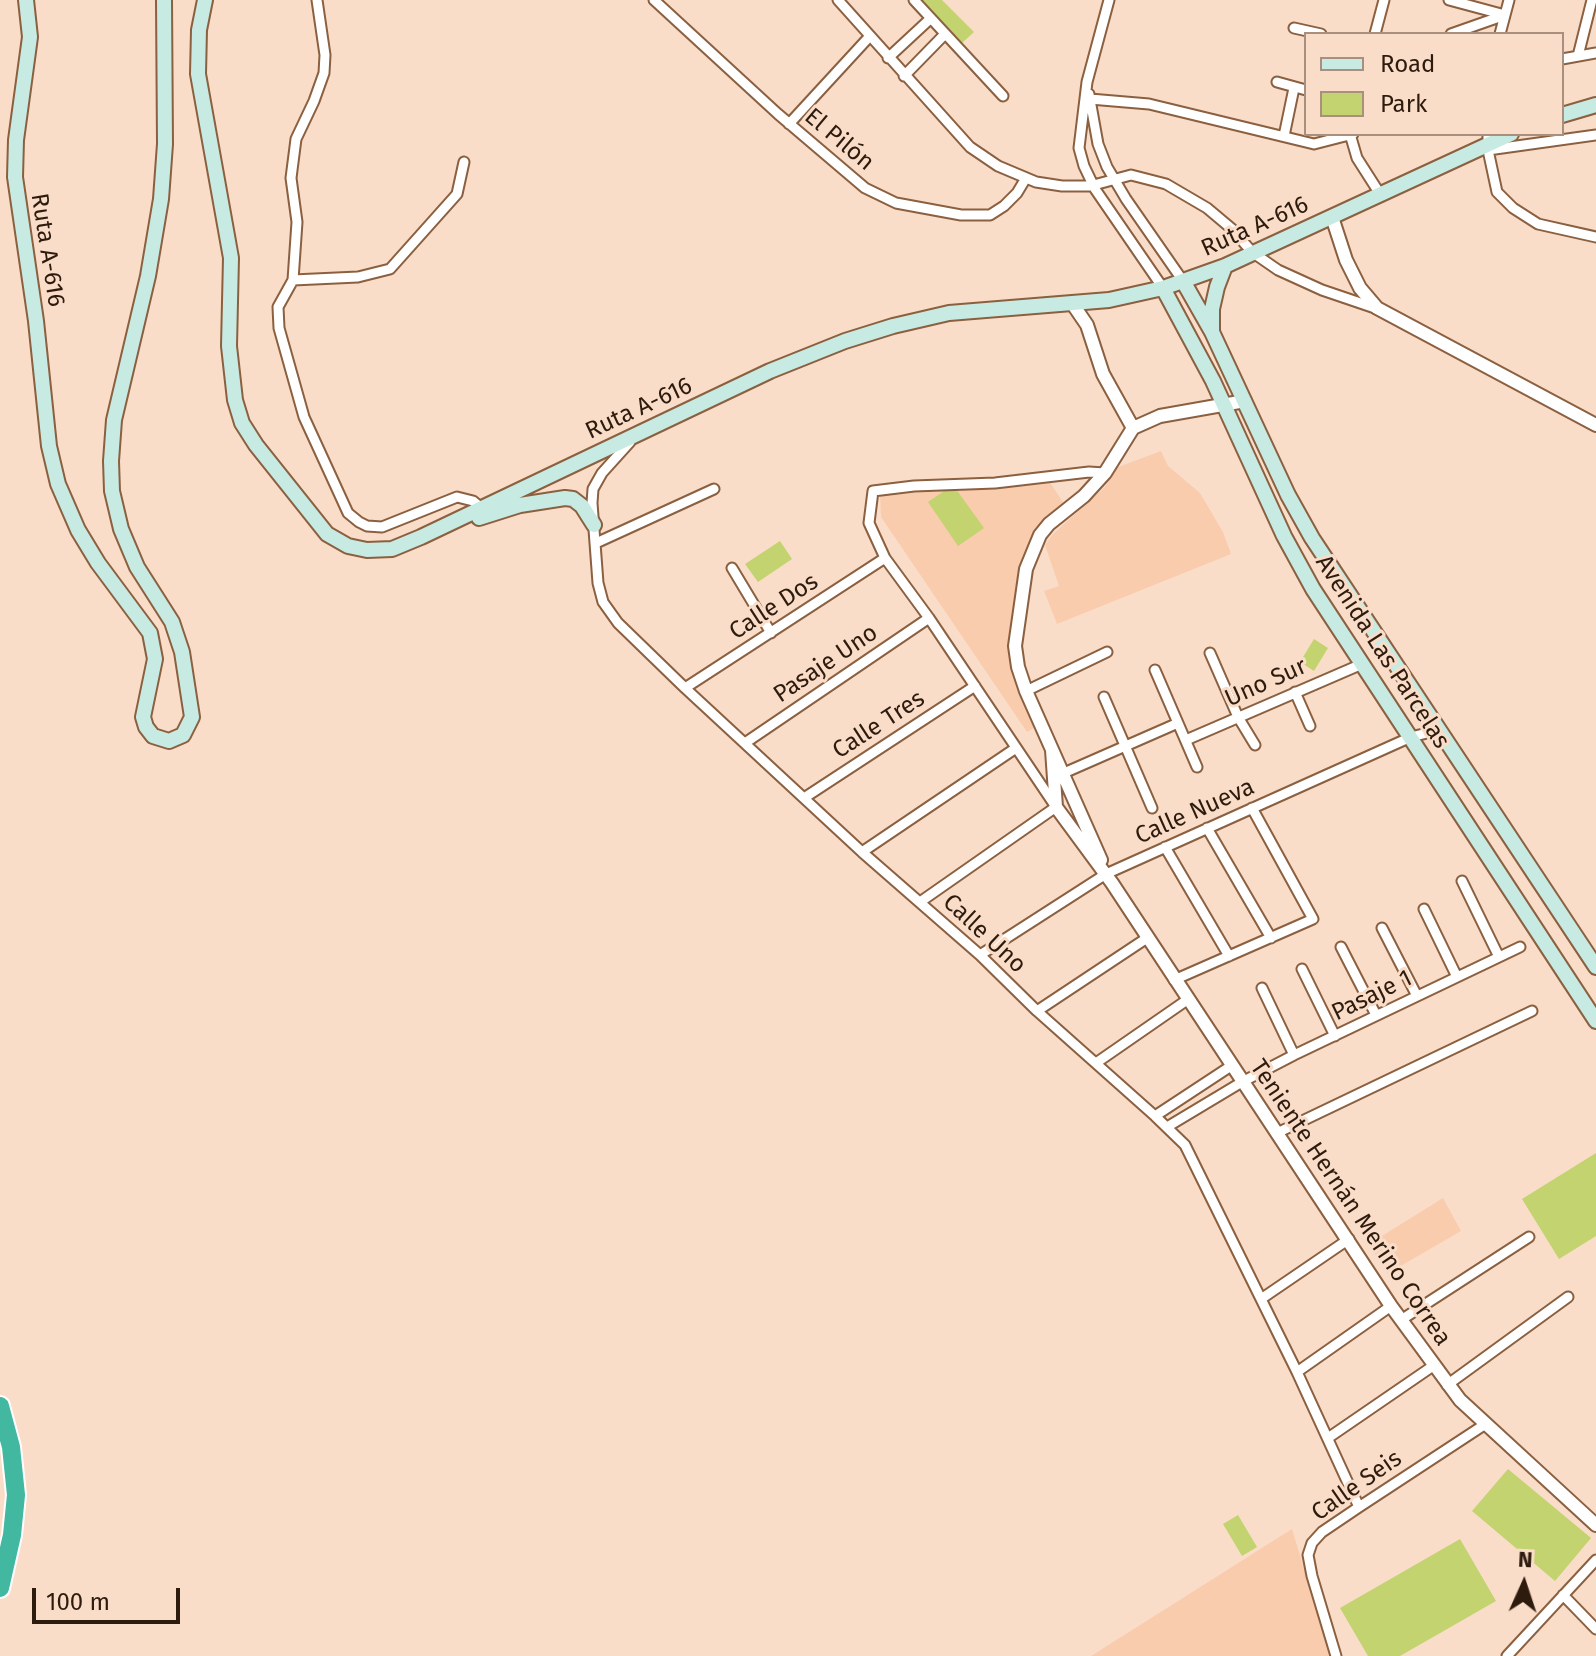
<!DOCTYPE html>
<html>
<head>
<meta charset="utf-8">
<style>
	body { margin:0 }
	#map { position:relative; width:1596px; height:1656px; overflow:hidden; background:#faddc8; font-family:"Fira Sans",sans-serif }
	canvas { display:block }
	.legend { position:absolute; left:1304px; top:32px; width:260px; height:104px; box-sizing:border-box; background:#faddc8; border:2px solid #a88f7e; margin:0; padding:10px 14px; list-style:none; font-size:24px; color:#2d1b0e }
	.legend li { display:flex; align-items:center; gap:16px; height:40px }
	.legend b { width:40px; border:2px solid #a88f7e }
	.north { position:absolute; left:1484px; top:1544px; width:80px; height:80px; -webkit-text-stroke:6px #faddc8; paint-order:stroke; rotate:3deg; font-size:22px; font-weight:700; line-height:32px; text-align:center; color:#2d1b0e }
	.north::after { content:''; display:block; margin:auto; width:28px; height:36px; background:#2d1b0e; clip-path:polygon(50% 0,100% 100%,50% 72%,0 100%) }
	.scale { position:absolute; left:32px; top:1588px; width:148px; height:36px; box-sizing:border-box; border:4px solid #2d1b0e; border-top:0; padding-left:10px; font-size:24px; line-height:28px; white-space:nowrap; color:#2d1b0e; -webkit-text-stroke:6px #faddc8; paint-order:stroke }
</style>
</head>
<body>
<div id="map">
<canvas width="1596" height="1656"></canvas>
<ul class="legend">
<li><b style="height:10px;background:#c7eae3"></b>Road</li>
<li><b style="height:22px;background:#c2d36f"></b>Park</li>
</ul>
<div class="north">N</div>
<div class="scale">100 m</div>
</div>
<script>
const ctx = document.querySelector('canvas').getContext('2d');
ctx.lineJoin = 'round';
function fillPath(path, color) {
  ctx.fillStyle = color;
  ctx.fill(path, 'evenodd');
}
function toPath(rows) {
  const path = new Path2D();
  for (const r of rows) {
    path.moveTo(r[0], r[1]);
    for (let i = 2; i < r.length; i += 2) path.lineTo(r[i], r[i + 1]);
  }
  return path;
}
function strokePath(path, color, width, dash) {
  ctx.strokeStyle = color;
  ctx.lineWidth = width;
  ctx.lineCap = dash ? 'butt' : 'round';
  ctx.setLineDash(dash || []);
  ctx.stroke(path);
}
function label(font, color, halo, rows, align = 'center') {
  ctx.font = font + ' "Fira Sans",sans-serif';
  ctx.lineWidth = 6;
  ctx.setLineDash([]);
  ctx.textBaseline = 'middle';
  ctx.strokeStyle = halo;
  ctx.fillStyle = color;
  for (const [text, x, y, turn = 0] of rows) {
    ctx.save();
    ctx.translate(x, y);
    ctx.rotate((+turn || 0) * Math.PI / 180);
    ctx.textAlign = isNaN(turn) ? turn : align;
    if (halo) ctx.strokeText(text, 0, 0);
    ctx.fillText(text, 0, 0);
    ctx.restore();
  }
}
const built = toPath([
	[1161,451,1168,466,1200,493,1223,532,1231,554,1057,624,1044,591,1059,586,1045,545,1053,534,1105,487,1118,467],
	[1046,476,1064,504,1046,518,1035,534,1011,637,1036,727,1027,732,881,517,880,494],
	[1443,1198,1461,1231,1387,1274,1369,1244],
	[1292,1529,1330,1656,1090,1656,1091,1656]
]);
const green = toPath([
	[918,0,942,0,974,32,962,43],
	[953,485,984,528,958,546,928,502],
	[780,541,792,559,758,582,745,564],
	[1314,639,1328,648,1314,671,1300,662],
	[1596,1153,1596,1236,1559,1259,1522,1199],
	[1508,1469,1591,1538,1555,1581,1472,1511],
	[1238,1515,1257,1547,1242,1556,1223,1524],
	[1460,1539,1496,1601,1400,1656,1368,1656,1340,1608]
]);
const minor = toPath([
	[317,0,325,55,324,73,314,101,296,139,291,178,297,222,293,280,278,307,279,328,304,417,348,513,359,522,367,526,382,527,457,497,473,501,485,511],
	[654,0,778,114,865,188,896,203,961,215,990,215,1004,206,1017,193,1026,178],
	[838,0,970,147,998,166,1036,182,1062,186,1090,186,1131,175,1166,184,1207,208,1232,229,1252,252,1278,270,1322,290,1375,308],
	[914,0,1003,96],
	[1109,0,1087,82,1079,148,1084,166,1095,189,1163,288],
	[1449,0,1505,15],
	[1294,28,1321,34],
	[1375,34,1384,0],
	[1451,34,1505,15],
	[1500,34,1509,0],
	[1578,56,1592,0],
	[888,58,930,19],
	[1562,59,1596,53],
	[904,76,945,34],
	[1277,82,1306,90],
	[1089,94,1098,144,1107,167,1126,199,1183,281],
	[1090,99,1149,104,1314,144,1353,134],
	[789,124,870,36],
	[1350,134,1357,158,1380,194],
	[1488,134,1488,150,1596,135],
	[1284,136,1294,88],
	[1488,150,1497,192,1513,208,1538,224,1596,237],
	[293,280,358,277,390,269,457,194,464,162],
	[630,442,602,473,593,489,592,503,598,583,603,602,618,623,685,688,862,852,980,955,1037,1011,1155,1116,1185,1145,1297,1372,1359,1507],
	[596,543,714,489],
	[732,568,771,633],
	[1210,653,1238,717,1255,745],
	[1155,670,1197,767],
	[685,688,885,558],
	[1026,691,1107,652],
	[1295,692,1310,726],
	[1104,697,1152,808],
	[1186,740,1362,664],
	[745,743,929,618],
	[1057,776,1178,723],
	[804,798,975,686],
	[1207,828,1271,938],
	[1165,847,1229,956],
	[862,852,1016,748],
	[1462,881,1499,957],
	[920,902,1056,807,929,618,885,558,869,523,873,491,914,486,995,483,1089,472,1105,473],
	[1424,909,1457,977],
	[1382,928,1417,996],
	[1341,947,1376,1015],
	[980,955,1106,874,1411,737,1439,730],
	[1302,969,1335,1036],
	[1174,980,1313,919,1252,808],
	[1262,988,1294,1055],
	[1037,1011,1147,938],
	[1096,1063,1187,1000],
	[1155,1116,1231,1066],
	[1167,1127,1242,1082,1294,1055,1520,947],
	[1277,1133,1532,1011],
	[1261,1299,1349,1239],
	[1401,1320,1529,1237],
	[1297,1372,1391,1306],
	[1447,1385,1568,1297],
	[1328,1438,1433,1366],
	[1563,1595,1596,1629],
	[1336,1656,1312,1576,1308,1555,1312,1543,1322,1532,1359,1507,1484,1425],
	[1507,1656,1596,1560]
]);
const tertiary = toPath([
	[1332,217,1346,260,1360,288,1377,308,1596,425],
	[1072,303,1087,325,1103,374,1133,428],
	[1052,750,1056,807,1112,883,1391,1306,1460,1400,1596,1525],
	[1101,860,1026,691,1018,667,1015,646,1026,569,1040,535,1049,524,1084,496,1105,473,1133,428,1160,416,1245,401]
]);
const secondary = toPath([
	[26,0,30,37,16,140,15,177,36,321,49,446,58,484,78,530,98,563,150,633,155,659,143,717,146,727,153,736,169,741,183,735,192,717,182,652,172,622,137,567,121,529,112,491,111,461,114,420,148,276,161,199,165,144,164,0],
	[205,0,199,30,198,74,231,258,229,346,235,400,242,423,256,445,327,534,348,546,367,550,392,549,421,537,770,371,845,341,893,326,949,313,1109,300,1163,288,1225,266,1511,134],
	[1562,115,1596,105],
	[1183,281,1212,332,1288,495,1312,538,1596,967],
	[1163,288,1213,381,1284,536,1313,589,1596,1021],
	[1212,332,1212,309,1217,287,1225,266],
	[479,518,520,505,565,498,573,499,582,506,594,525]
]);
const motorway = toPath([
	[0,1406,11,1447,16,1495,12,1535,0,1588]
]);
const streetNames = [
	["El Pilón",839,140,40],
	["Ruta A-616",1255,227,-24],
	["Ruta A-616",47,250,81],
	["Ruta A-616",639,409,-25],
	["Calle Dos",774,607,-33],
	["Avenida Las Parcelas",1382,652,57],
	["Pasaje Uno",826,664,-34],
	["Uno Sur",1266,683,-24],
	["Calle Tres",879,725,-33],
	["Calle Nueva",1195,812,-24],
	["Calle Uno",984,934,43],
	["Pasaje 1",1372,996,-26],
	["Teniente Hernán Merino Correa",1350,1203,56],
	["Calle Seis",1357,1486,-35]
];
fillPath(built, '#f9ccad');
fillPath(green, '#c2d36f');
strokePath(minor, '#8b6040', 13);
strokePath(tertiary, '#8b6040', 16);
strokePath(secondary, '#8b6040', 18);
strokePath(motorway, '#fff', 22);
strokePath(minor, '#fff', 9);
strokePath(tertiary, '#fff', 12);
strokePath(secondary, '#c7eae3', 14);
strokePath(motorway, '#43b8a1', 18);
label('24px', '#2d1b0e', '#faddc8', streetNames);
</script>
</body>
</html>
